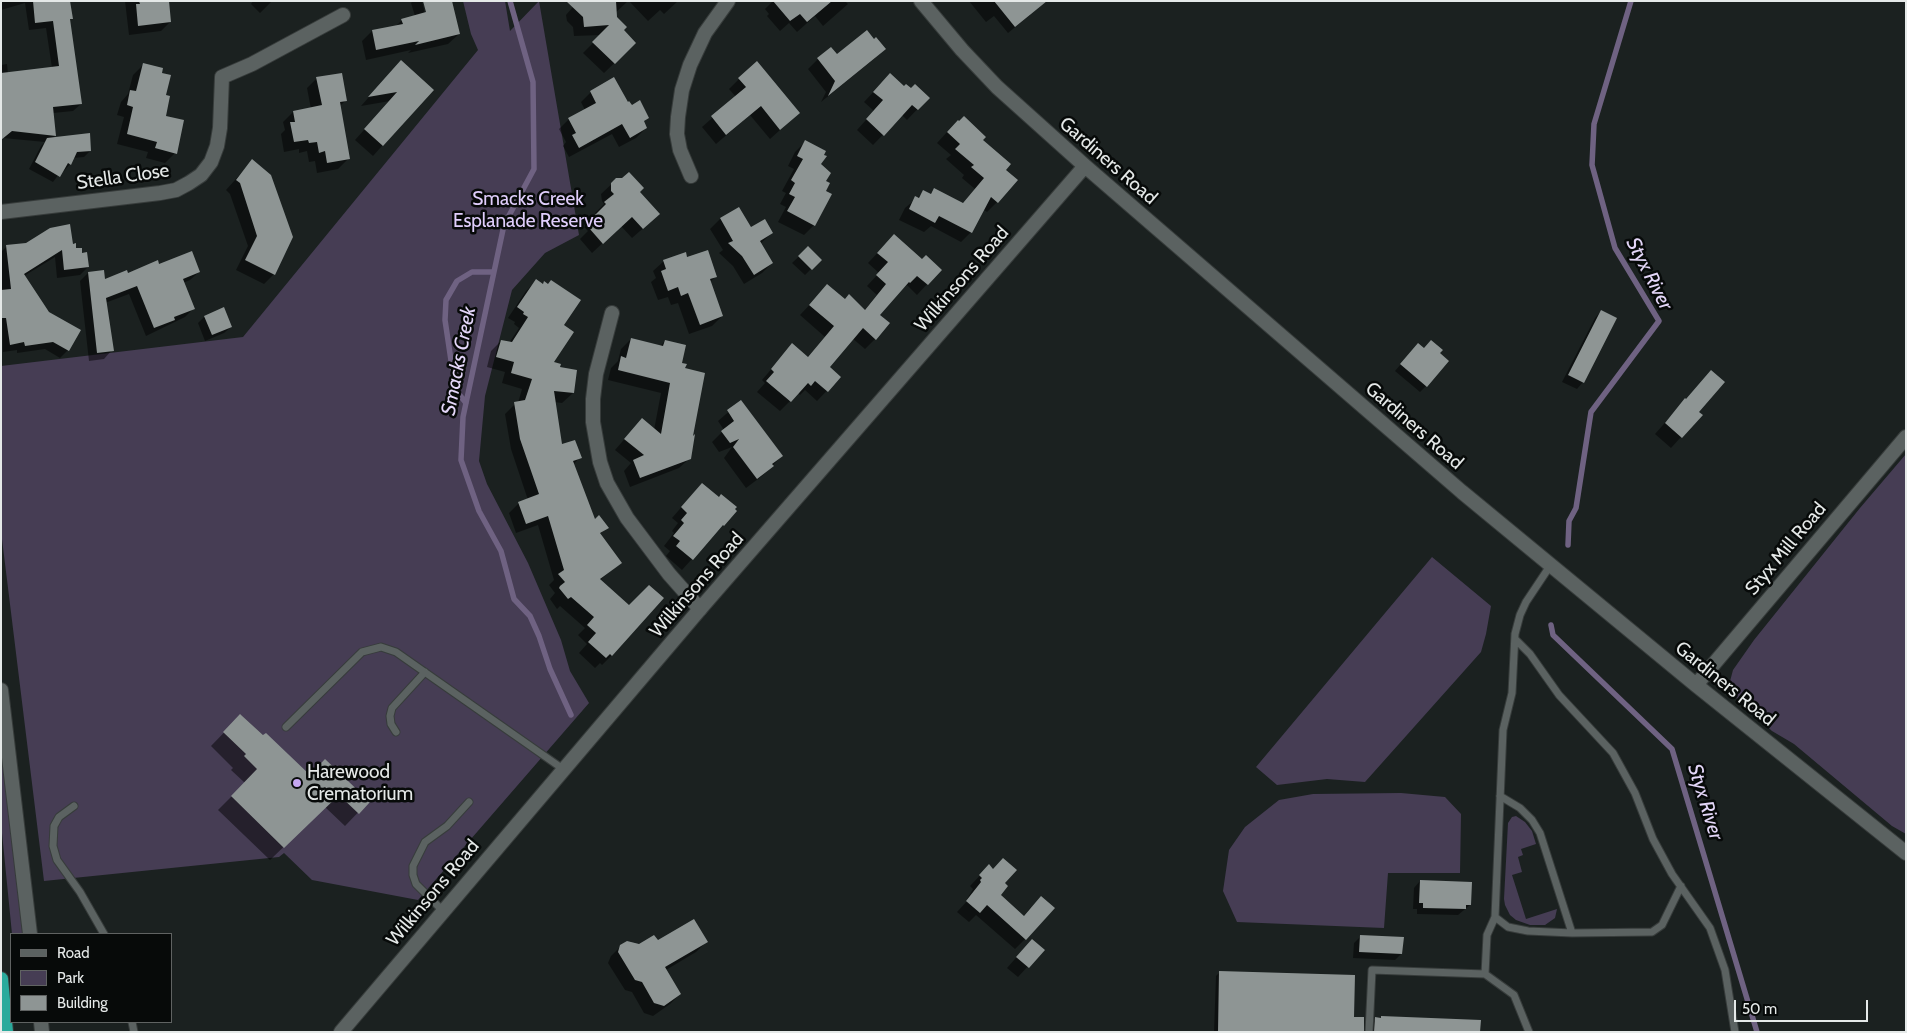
<!DOCTYPE html>
<html>
<head>
<meta charset="utf-8">
<style>
	body { margin:0 }
	#map { position:relative; width:1907px; height:1033px; overflow:hidden; background:#1b2120; font-family:Cabin,sans-serif }
	canvas { display:block }
	.frame { position:absolute; inset:0; border:2px solid #e5e9e8; pointer-events:none }
	.legend { position:absolute; left:10px; top:933px; width:162px; height:90px; box-sizing:border-box; background:#070a09; border:1px solid #606362; margin:0; padding:6px 9px; list-style:none; font-size:15px; color:#e5e9e8 }
	.legend li { display:flex; align-items:center; gap:10px; height:25px }
	.legend b { width:25px; border:1px solid #606362 }
	.scale { position:absolute; left:1734px; top:1000px; width:134px; height:22px; box-sizing:border-box; border:2px solid #e5e9e8; border-top:0; padding-left:6px; font-size:15px; line-height:18px; white-space:nowrap; color:#e5e9e8; -webkit-text-stroke:4px #070a09; paint-order:stroke }
</style>
</head>
<body>
<div id="map">
<canvas width="1907" height="1033"></canvas>
<div class="frame"></div>
<ul class="legend">
<li><b style="height:6px;background:#5b6261"></b>Road</li>
<li><b style="height:14px;background:#463d54"></b>Park</li>
<li><b style="height:14px;background:#8e9594"></b>Building</li>
</ul>
<div class="scale">50 m</div>
</div>
<script>
const ctx = document.querySelector('canvas').getContext('2d');
ctx.lineJoin = 'round';
function fillPath(path, color) {
  ctx.fillStyle = color;
  ctx.fill(path, 'evenodd');
}
function toPath(rows) {
  const path = new Path2D();
  for (const r of rows) {
    path.moveTo(r[0], r[1]);
    for (let i = 2; i < r.length; i += 2) path.lineTo(r[i], r[i + 1]);
  }
  return path;
}
function strokePath(path, color, width, dash) {
  ctx.strokeStyle = color;
  ctx.lineWidth = width;
  ctx.lineCap = dash ? 'butt' : 'round';
  ctx.setLineDash(dash || []);
  ctx.stroke(path);
}
function label(font, color, halo, rows, align = 'center') {
  ctx.font = font + ' Cabin,sans-serif';
  ctx.lineWidth = 5;
  ctx.setLineDash([]);
  ctx.textBaseline = 'middle';
  ctx.strokeStyle = halo;
  ctx.fillStyle = color;
  for (const [text, x, y, turn = 0] of rows) {
    ctx.save();
    ctx.translate(x, y);
    ctx.rotate((+turn || 0) * Math.PI / 180);
    ctx.textAlign = isNaN(turn) ? turn : align;
    if (halo) ctx.strokeText(text, 0, 0);
    ctx.fillText(text, 0, 0);
    ctx.restore();
  }
}
const green = toPath([
	[463,1,505,1,510,31,539,1,579,235,545,253,512,290,485,396,479,461,487,484,528,563,561,640,570,671,589,703,418,900,312,880,284,853,279,857,44,881,1,531,1,366,243,337,478,50,471,34],
	[1906,454,1906,834,1892,826,1794,744,1772,731,1733,695,1729,685,1733,670,1754,640,1860,508],
	[1432,557,1491,606,1486,634,1481,652,1365,782,1327,779,1277,785,1256,767],
	[1,736,25,934,12,934,1,823],
	[1401,793,1445,797,1461,814,1460,873,1388,873,1384,928,1237,922,1223,891,1229,850,1245,827,1279,800,1313,794],
	[1516,816,1525,822,1532,831,1536,844,1521,849,1523,855,1518,857,1522,872,1512,875,1526,919,1557,909,1555,918,1545,925,1530,925,1516,920,1510,915,1505,905,1504,899,1508,823,1512,817]
]);
const shadow = toPath([
	[1,1,69,1,71,18,69,21,81,104,73,111,53,113,55,136,52,139,90,151,84,157,73,158,70,164,64,171,62,170,53,182,29,169,41,146,45,142,3,138,1,140,1,65,7,64,8,74,52,68,46,28,29,30,25,3,1,10],
	[125,1,167,1,170,22,161,31,129,35],
	[253,1,272,1,260,13,251,4],
	[413,1,422,1,426,18,459,34,448,44,408,53,411,50,366,60,362,41,372,31,396,26,402,20,415,16,411,3],
	[578,1,628,1,613,15,622,30,635,43,604,73,583,53,601,35,574,36,573,27,567,21,566,15],
	[629,1,678,1,664,14,660,10,648,21],
	[773,1,845,1,848,4,823,26,815,16,797,32,789,23,780,31,767,16,769,14,765,9],
	[969,1,1030,1,1030,15,1008,33,994,16,986,22],
	[884,49,874,59,821,102,826,92,808,69,818,59],
	[143,65,160,73,165,95,164,117,175,153,165,163,146,158,148,152,117,144,124,117,117,115,121,102,128,94,133,75],
	[391,72,432,90,373,156,355,140,390,101,361,106],
	[317,78,346,100,339,107,348,159,338,169,317,173,315,161,309,162,307,151,299,153,299,149,284,152,281,134,285,130,283,122,293,112,311,109,307,88],
	[739,79,799,113,770,139,750,115,716,144,702,127,736,97,729,89],
	[880,85,904,88,928,98,907,120,902,115,873,145,857,130,874,111,864,102],
	[591,92,627,103,648,117,643,122,646,128,636,138,619,147,612,134,569,157,563,146,566,142,559,129,569,119,585,110,581,102],
	[948,131,981,140,1004,170,997,202,987,212,983,209,971,232,961,242,931,226,924,232,899,220,905,208,924,192,929,195,935,189,962,204,975,189,962,178,964,175,946,159,951,155,937,143],
	[805,142,820,164,825,182,825,192,814,225,804,235,778,222,786,207,780,204,786,193,782,191,794,169,788,166,795,152],
	[252,161,274,274,264,284,236,270,248,246,230,194,226,190],
	[616,180,639,193,648,224,632,238,621,226,592,253,580,239,588,231,584,227,597,215,595,213,604,204,602,201,601,194],
	[738,208,751,228,772,233,760,244,772,263,762,273,744,284,733,266,719,253,723,250,710,229,720,219],
	[72,245,81,254,88,267,80,275,57,278,55,257,24,276,68,350,60,358,45,349,17,353,17,350,3,352,1,252,7,246],
	[884,246,922,261,940,270,917,295,907,285,899,292,878,315,875,339,865,349,852,338,828,367,840,377,817,401,805,390,800,395,798,393,780,411,757,392,765,383,762,380,792,345,807,358,825,337,800,315,818,296,845,300,864,311,877,295,867,286,879,273,868,263],
	[808,248,820,260,805,275,792,263],
	[687,259,716,276,710,282,722,316,712,326,689,334,678,303,671,305,668,297,658,300,651,282,656,278,653,271,664,261],
	[158,265,199,272,190,280,183,283,193,309,185,317,146,336,129,294,105,303,112,350,104,359,89,361,80,281,88,273,104,280],
	[536,281,562,325,552,363,559,368,573,393,562,403,554,402,561,446,580,457,573,465,595,521,607,527,599,535,620,563,600,580,612,655,602,665,600,663,595,668,579,653,587,644,578,635,585,628,560,606,557,609,550,599,555,593,549,585,554,580,538,525,516,533,509,513,519,503,528,500,511,449,505,414,515,404,518,403,522,389,502,383,505,372,487,367,491,351,501,341,509,343,519,328,514,324,515,322,508,318,526,291],
	[1601,311,1583,382,1577,389,1562,382,1595,318],
	[204,317,231,327,224,333,205,341,198,323],
	[631,339,660,346,665,341,684,369,691,439,690,458,679,468,630,487,624,471,631,463,615,450,642,419,654,430,661,393,608,380,611,368,618,361,621,349],
	[1412,351,1426,386,1420,392,1395,371],
	[1685,400,1701,415,1671,448,1655,434],
	[740,402,782,456,762,476,746,488,724,458,732,447,719,452,712,442,724,430,718,421],
	[692,495,735,511,682,570,666,556,670,551,664,546,674,533,672,531,678,523,672,518],
	[241,715,309,777,368,802,345,826,325,807,270,860,218,810,245,783,231,770,233,768,211,746],
	[989,866,1003,883,999,895,1023,917,1031,907,1025,939,1015,949,976,915,969,922,957,912,968,900,967,899,973,889,970,886],
	[1420,881,1470,905,1458,915,1417,914,1417,909,1413,909,1414,888],
	[1361,936,1401,954,1395,960,1353,958,1354,943],
	[706,942,696,952,666,970,680,994,670,1004,653,1016,644,1013,632,992,625,990,608,963,611,956,621,946],
	[1043,950,1018,977,1007,968,1022,951],
	[1220,972,1353,1018,1363,1032,1214,1032,1216,976],
	[1376,1019,1461,1031,1515,1032,1371,1032,1372,1023]
]);
const stream = toPath([
	[510,1,533,82,534,169,504,225,463,417,461,460,479,511,501,551,514,599,530,616,539,636,550,669,571,715],
	[466,403,458,393,452,367,445,320,446,300,457,281,472,272,493,272],
	[1568,545,1569,521,1576,508,1591,412,1659,321,1615,248,1592,165,1594,124,1631,1],
	[1551,625,1553,635,1672,749,1757,1032]
]);
const building = toPath([
	[33,1,70,1,73,19,70,19,82,104,53,107,56,136,12,131,1,140,1,73,59,66,53,21,35,23],
	[139,1,169,1,171,22,138,26,136,4,140,4],
	[423,1,452,1,460,34,415,45,419,41,376,50,372,30,403,24,401,19,426,12],
	[566,1,616,1,617,17,627,27,624,30,636,43,615,64,592,42,609,25,584,27,583,17],
	[773,1,832,1,807,22,800,14,790,21],
	[994,1,1047,1,1015,27],
	[867,30,874,39,876,37,886,49,828,96,835,81,817,58,831,47,837,54],
	[401,60,434,90,383,146,364,129,397,92,368,97],
	[757,61,800,113,780,130,761,106,726,135,711,116,746,87,738,78],
	[143,63,163,68,162,73,171,75,166,95,170,96,166,116,184,120,177,154,155,148,157,142,127,134,133,107,127,105,130,90,136,91],
	[342,73,347,101,340,102,350,159,327,163,325,151,319,153,317,142,309,143,308,140,294,142,290,122,295,122,293,111,322,105,316,77],
	[890,73,904,86,906,84,911,88,915,84,930,98,918,110,912,105,884,136,866,119,883,100,873,92],
	[614,77,628,102,629,101,632,105,640,100,649,118,644,121,647,128,630,138,622,124,579,148,572,135,576,133,568,118,596,103,590,91],
	[964,116,986,137,983,140,1011,164,1006,170,1018,180,998,203,991,197,972,233,939,216,935,223,909,209,915,196,919,198,923,190,931,194,934,188,963,203,984,178,971,167,974,165,955,149,960,144,947,132,958,120,959,121],
	[90,133,91,151,77,152,71,165,68,163,60,177,35,162,47,138],
	[805,140,826,151,824,155,827,156,821,164,831,173,826,181,830,183,826,191,832,194,815,226,787,211,795,197,789,194,795,183,791,180,803,159,797,156],
	[252,159,271,175,293,237,275,275,245,260,257,236,240,183,236,180],
	[629,172,644,188,640,192,660,214,643,229,632,217,603,244,589,228,597,221,594,216,606,204,604,202,614,194,611,191,611,183,616,178,622,178],
	[739,207,751,227,765,219,773,233,760,241,773,263,754,275,742,256,728,243,733,241,720,218],
	[70,224,73,244,76,243,76,248,82,248,82,253,87,252,89,267,64,270,62,250,24,274,49,312,81,330,69,351,53,342,25,346,24,342,10,345,6,318,1,318,1,290,11,289,6,245,26,243,50,228],
	[894,234,922,259,926,255,942,270,928,285,917,276,910,283,909,282,880,315,890,323,876,340,863,328,830,367,841,377,828,392,815,381,811,386,808,383,791,402,766,381,774,372,771,369,792,343,808,357,834,326,809,305,827,284,845,299,849,294,865,310,886,284,876,275,888,262,877,253],
	[808,246,822,260,812,270,798,256],
	[708,250,717,277,710,279,723,316,700,325,688,293,681,296,678,287,668,291,661,271,666,269,663,260,686,252,687,257],
	[192,251,200,272,183,279,195,309,174,317,175,320,154,328,137,286,106,298,114,351,97,353,88,272,104,270,105,279,127,270,128,273,158,260,159,264],
	[536,279,543,284,544,281,548,284,551,280,581,300,564,325,574,332,554,362,561,364,560,367,577,370,574,393,554,391,562,444,575,440,582,458,573,461,595,519,599,515,609,528,600,533,622,563,600,579,629,605,649,585,664,598,612,656,610,654,606,658,588,642,596,633,587,625,594,617,571,597,568,599,559,588,560,586,565,582,558,574,564,570,548,516,526,524,518,502,539,494,520,439,514,402,525,400,532,379,511,373,514,362,496,357,501,340,512,342,528,317,523,314,524,312,517,307],
	[224,307,232,327,212,335,204,316],
	[1601,310,1617,318,1584,383,1568,375],
	[631,338,663,346,665,340,686,345,682,363,687,364,685,368,705,373,693,436,695,434,691,459,640,478,633,460,644,455,624,439,642,418,661,434,670,383,618,370,621,356,626,358],
	[1431,340,1443,350,1440,353,1449,361,1427,387,1400,364,1418,343,1424,348],
	[1711,370,1725,382,1699,412,1703,415,1682,438,1665,423,1685,398,1686,399],
	[741,400,783,456,772,464,774,466,757,479,733,447,739,439,730,443,721,431,734,421,727,410],
	[702,483,719,497,721,494,737,507,735,509,737,511,724,526,723,525,693,560,676,546,680,541,673,536,684,523,681,520,687,513,681,507],
	[240,714,263,735,266,733,310,775,325,759,370,802,359,814,339,795,284,848,231,796,257,769,244,756,246,754,223,732],
	[1003,858,1017,870,1005,883,1008,886,1001,895,1024,916,1041,896,1055,908,1026,940,987,905,980,913,966,901,981,882,980,880,982,878,979,875,989,864,993,869],
	[1420,880,1472,882,1471,905,1466,905,1466,909,1423,908,1423,903,1419,903],
	[694,919,708,942,665,967,681,994,664,1006,654,1003,642,982,635,980,618,952,620,945,627,941,639,944,654,935,658,940],
	[1360,935,1404,937,1402,954,1359,952],
	[1032,939,1045,950,1029,968,1016,957],
	[1219,971,1355,975,1354,1017,1364,1017,1364,1032,1218,1032],
	[1381,1016,1481,1020,1480,1032,1374,1032,1375,1017,1381,1018]
]);
const service = toPath([
	[1516,640,1530,654,1559,695,1613,753,1635,793,1653,839,1672,874,1710,928,1725,970,1735,1032],
	[286,727,362,652,381,647,396,652,563,769],
	[396,732,391,724,390,716,392,708,425,672],
	[74,806,59,817,54,826,53,846,57,860,80,892,104,934],
	[443,911,416,884,413,875,413,866,425,842,447,826,469,802],
	[1495,917,1508,927,1528,931,1572,933,1540,833,1532,820,1520,808,1500,796],
	[1572,933,1652,932,1662,925,1681,886],
	[132,1022,134,1032],
	[1369,1032,1372,970,1485,974],
	[1529,1032,1514,995,1485,974,1487,935,1495,917,1503,730,1512,693,1515,634,1520,615,1526,602,1550,566]
]);
const minor = toPath([
	[691,176,680,150,677,134,678,117,682,90,690,65,705,33,728,1],
	[1,212,160,193,176,190,189,183,201,175,211,162,217,146,220,128,222,77,252,64,343,15],
	[612,313,596,374,593,399,593,422,600,462,607,483,627,518,669,574,700,609],
	[1,690,30,934],
	[41,1022,42,1032]
]);
const tertiary = toPath([
	[921,1,962,50,997,87,1085,166,1462,492,1696,685,1906,853],
	[1696,685,1906,437],
	[341,1032,700,609,1085,166]
]);
const trunk = toPath([
	[1,979,6,1032]
]);
const markers = [
	[297,783,5,"#c5a7f1"]
];
const streetNames = [
	["Gardiners Road",1108,161,41],
	["Stella Close",123,177,-8],
	["Wilkinsons Road",962,279,-49],
	["Gardiners Road",1414,426,41],
	["Styx Mill Road",1786,549,-50],
	["Wilkinsons Road",697,585,-49],
	["Gardiners Road",1725,684,39],
	["Wilkinsons Road",433,893,-50]
];
const parkNames = [
	["Smacks Creek",528,199],
	["Esplanade Reserve",528,221]
];
const poiNames = [
	["Harewood",307,772],
	["Crematorium",307,794]
];
const waterNames = [
	["Styx River",1649,274,63],
	["Smacks Creek",459,361,-79],
	["Styx River",1705,802,73]
];
fillPath(green, '#463d54');
fillPath(shadow, '#0007');
strokePath(stream, '#6f6282', 5.5);
fillPath(building, '#8e9594');
strokePath(service, '#373c3b', 9);
strokePath(minor, '#373c3b', 16);
strokePath(tertiary, '#373c3b', 16);
strokePath(trunk, '#373c3b', 16);
strokePath(service, '#5b6261', 7);
strokePath(minor, '#5b6261', 14);
strokePath(tertiary, '#5b6261', 14);
strokePath(trunk, '#2aaa9c', 14);
for (const [x, y, r, color] of markers) {
  const dot = new Path2D();
  dot.arc(x, y, r, 0, 2 * Math.PI);
  ctx.fillStyle = color;
  ctx.fill(dot);
  strokePath(dot, '#070a09', 2);
}
label('19px', '#e5e9e8', '#070a09', streetNames);
label('19px', '#e0cefc', '#070a09', parkNames);
label('19px', '#e5e9e8', '#070a09', poiNames, 'left');
label('italic 20px', '#e4d7f9', '#070a09', waterNames);
</script>
</body>
</html>
